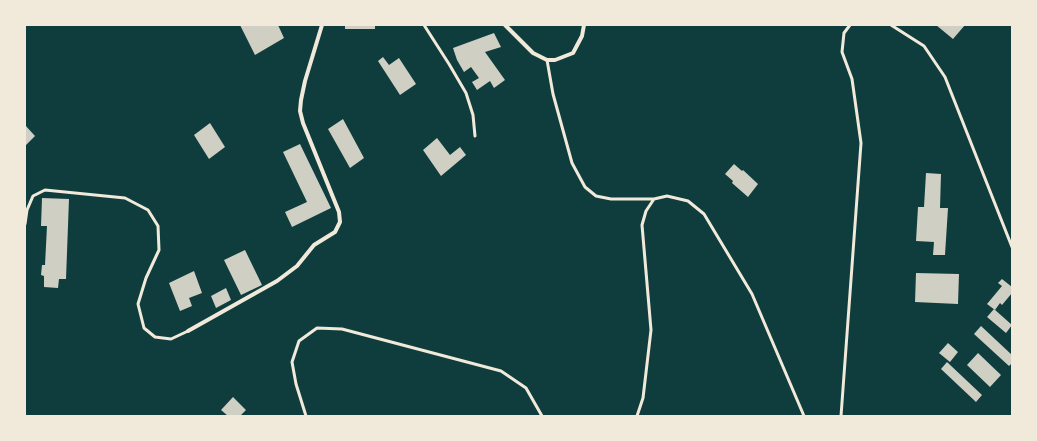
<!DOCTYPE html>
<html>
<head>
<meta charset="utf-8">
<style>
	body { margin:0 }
	#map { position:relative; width:1037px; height:441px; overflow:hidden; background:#0f3d3e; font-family:Karla,sans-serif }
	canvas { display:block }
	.frame { position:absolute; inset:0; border:26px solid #f1e9da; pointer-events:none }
</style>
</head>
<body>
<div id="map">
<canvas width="1037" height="441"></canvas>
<div class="frame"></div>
</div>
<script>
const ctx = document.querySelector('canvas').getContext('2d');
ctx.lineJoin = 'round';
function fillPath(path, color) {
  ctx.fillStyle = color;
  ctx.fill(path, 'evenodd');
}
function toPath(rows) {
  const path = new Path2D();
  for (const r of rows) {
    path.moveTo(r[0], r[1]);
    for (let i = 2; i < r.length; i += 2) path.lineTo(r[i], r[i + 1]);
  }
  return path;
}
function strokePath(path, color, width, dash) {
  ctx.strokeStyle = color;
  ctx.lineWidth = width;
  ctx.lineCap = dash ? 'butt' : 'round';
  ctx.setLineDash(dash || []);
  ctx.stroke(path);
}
const building = toPath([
	[240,25,278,25,284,38,255,55],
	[345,25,375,25,375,29,345,29],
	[936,25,965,25,953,39],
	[494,33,501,47,485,52,505,80,494,88,490,81,477,90,472,82,479,78,471,67,464,72,457,60,453,48],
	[383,57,389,65,399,58,416,84,400,95,378,61],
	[343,119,364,158,350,168,328,129],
	[210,123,225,147,209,159,194,135],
	[25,125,35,136,25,146],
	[437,138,450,155,460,147,466,155,441,176,423,150],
	[300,144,331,208,292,227,285,212,307,202,283,152],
	[734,164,742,171,743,170,758,184,748,197,732,183,733,181,725,174],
	[926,173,941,174,940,208,948,208,945,255,933,255,934,242,916,241,918,207,924,207],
	[42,198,69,199,66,279,59,279,58,288,44,287,44,276,41,275,42,265,45,265,47,226,41,226],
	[245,250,262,285,241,295,224,260],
	[194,271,202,293,189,298,192,306,180,311,169,283],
	[916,273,959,274,958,304,915,302],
	[1002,279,1012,287,1012,293,1002,305,1000,303,995,310,987,304,1002,286,998,283],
	[226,288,231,300,216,308,211,296],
	[994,309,1012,325,1006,333,987,317],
	[981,326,1012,355,1012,363,1009,366,974,334],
	[948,343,958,352,950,362,939,353],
	[978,353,1001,375,990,387,967,365],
	[947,362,982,395,976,402,941,369],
	[233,397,246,410,240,416,228,416,221,410]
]);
const service = toPath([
	[424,25,449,64,466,93,473,115,475,136],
	[891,25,924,46,945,77,1012,247],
	[547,60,553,94,572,163,585,187,596,196,611,199,654,199],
	[25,224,27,210,33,196,45,190,125,198,148,210,158,226,159,250,146,278,138,304,144,328,155,337,171,339,188,331],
	[306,416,296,384,292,362,299,341,317,328,342,329,501,371,526,388,542,416],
	[637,416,643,398,651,330,642,225,646,211,654,199,667,196,688,201,704,214,752,294,804,416],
	[841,416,861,143,852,79,842,52,844,33,850,25]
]);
const minor = toPath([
	[505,25,533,53,547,60,555,60,573,53,582,36,584,25],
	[188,331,277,281,297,266,314,245,335,232,340,222,339,212,303,123,300,111,301,100,305,81,322,25]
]);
fillPath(building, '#cfcfc3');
strokePath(service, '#f1e9da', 3);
strokePath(minor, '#f1e9da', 4);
</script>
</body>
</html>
